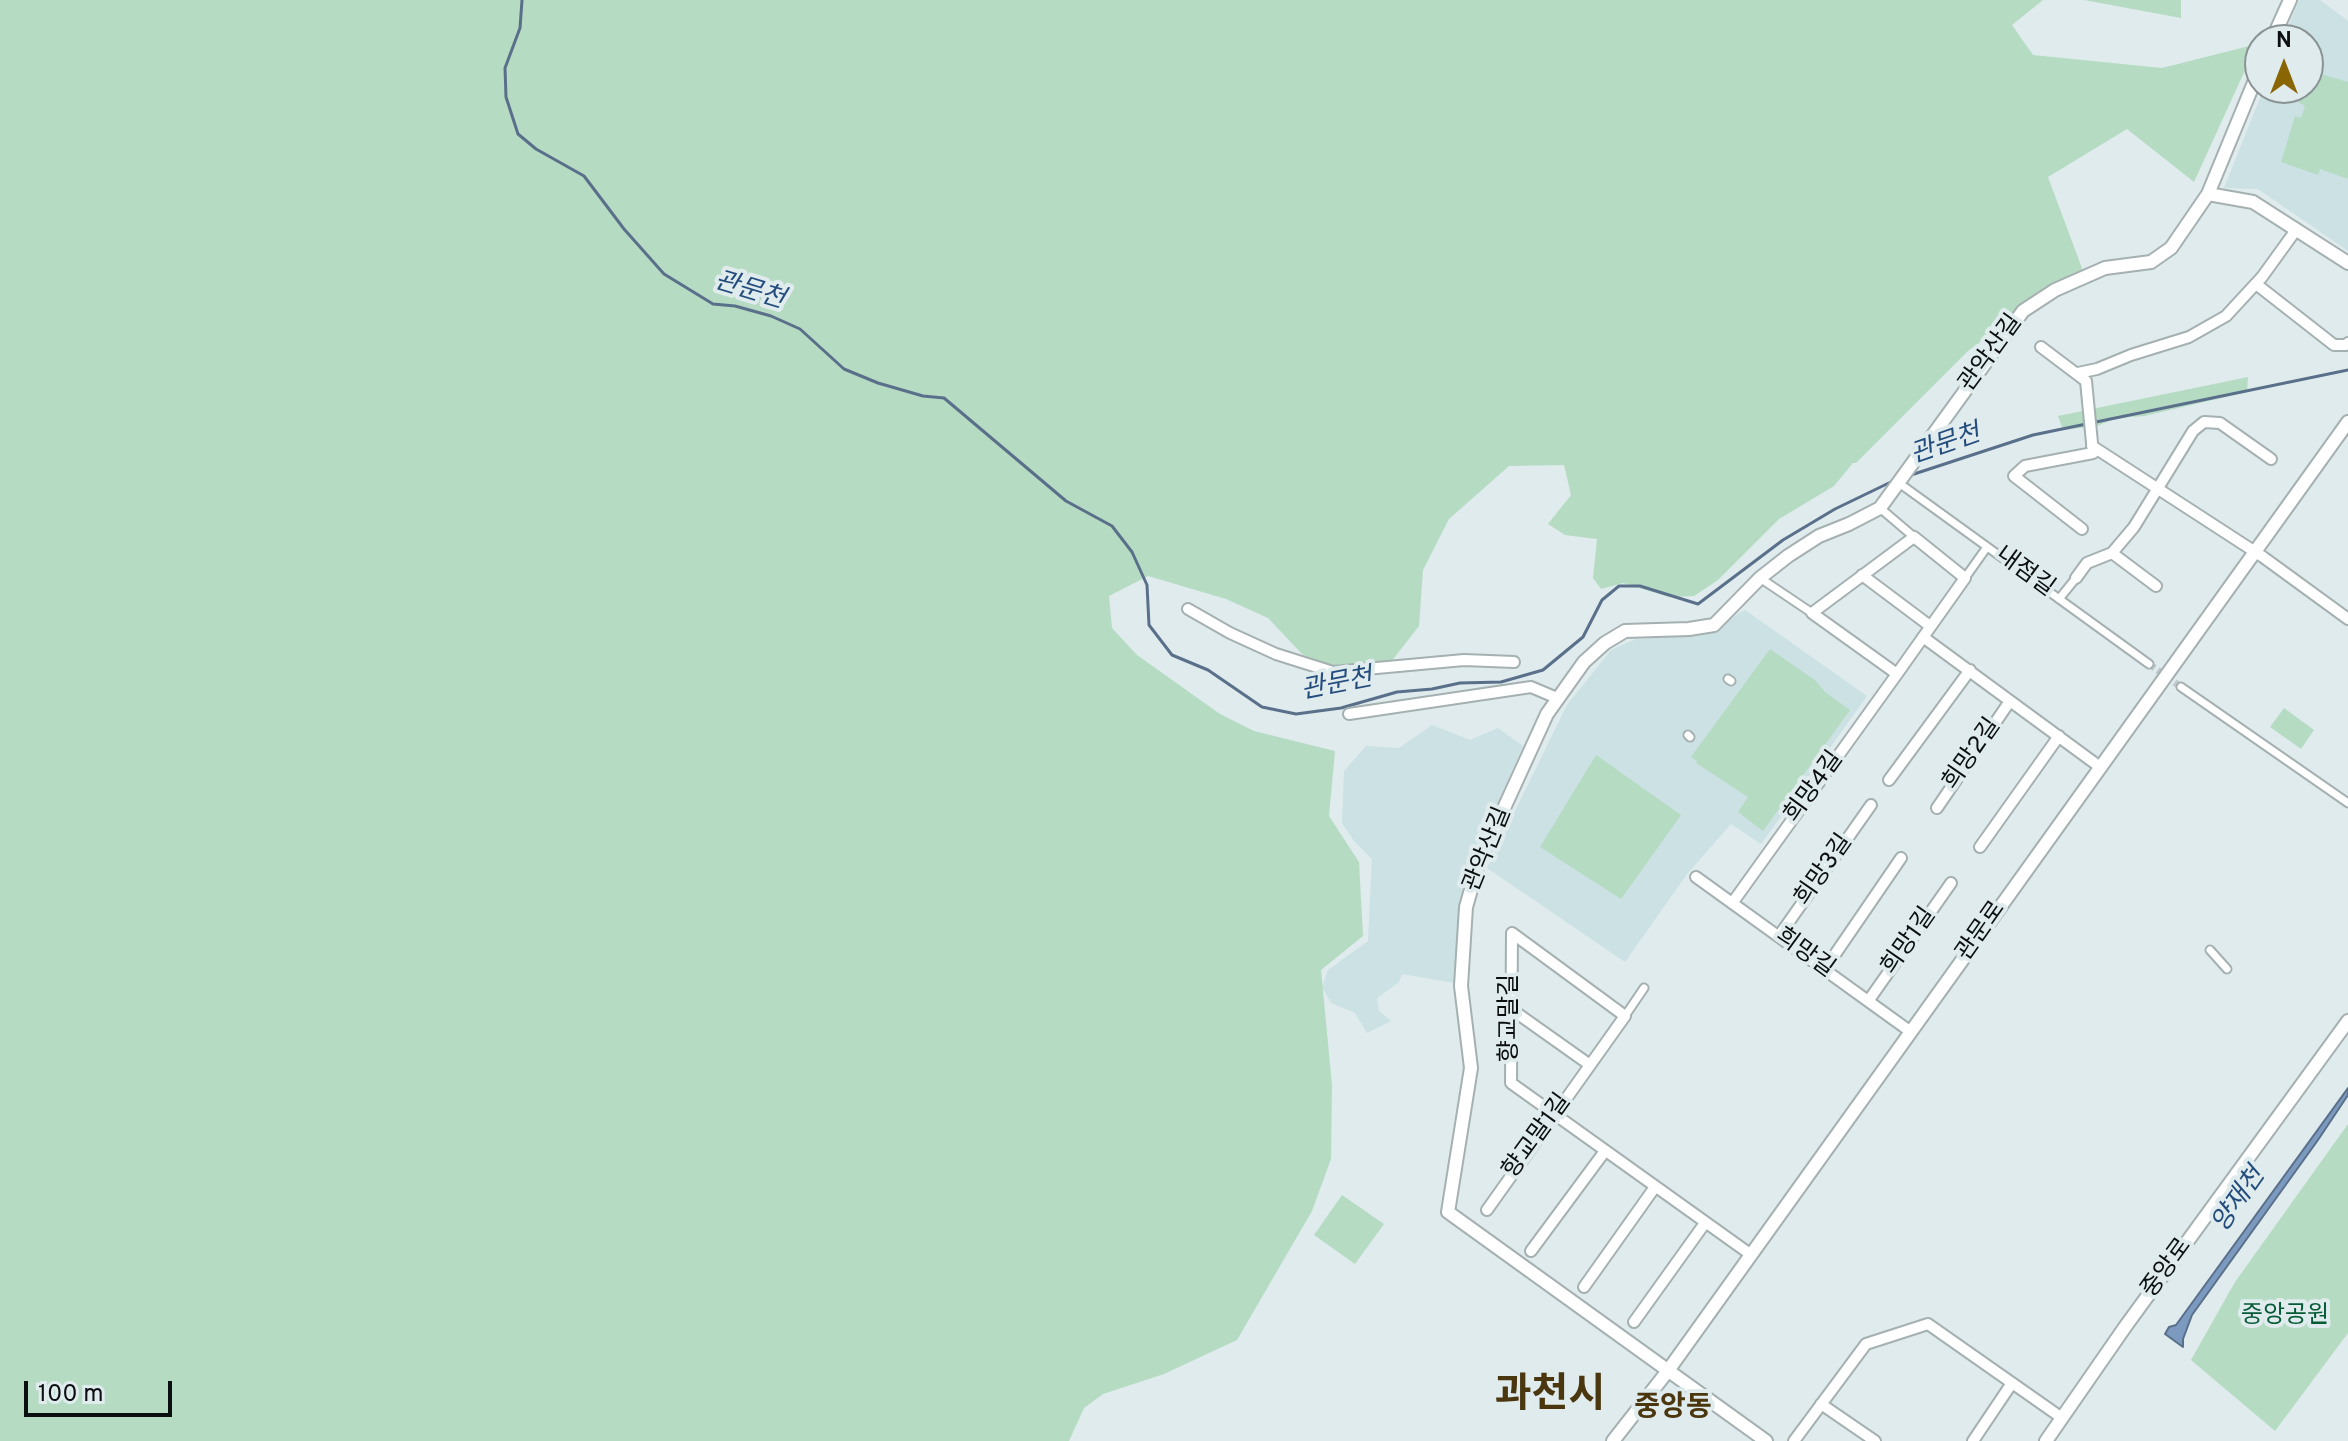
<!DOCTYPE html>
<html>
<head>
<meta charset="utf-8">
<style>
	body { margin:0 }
	#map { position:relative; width:2348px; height:1441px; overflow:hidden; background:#dfebed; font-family:Overpass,sans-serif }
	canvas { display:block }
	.north { position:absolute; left:2244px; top:24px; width:80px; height:80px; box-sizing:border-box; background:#dfebed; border:2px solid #8a9394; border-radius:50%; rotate:0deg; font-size:22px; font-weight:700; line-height:32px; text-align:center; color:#0b0f0f }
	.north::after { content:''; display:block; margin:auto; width:28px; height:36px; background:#896503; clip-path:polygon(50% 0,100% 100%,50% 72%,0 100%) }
	.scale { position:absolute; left:24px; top:1381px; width:148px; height:36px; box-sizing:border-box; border:4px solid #0b0f0f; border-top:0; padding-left:10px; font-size:24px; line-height:28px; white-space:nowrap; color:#0b0f0f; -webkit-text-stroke:6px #dfebed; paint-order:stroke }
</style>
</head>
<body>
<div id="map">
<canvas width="2348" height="1441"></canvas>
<div class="north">N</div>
<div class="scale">100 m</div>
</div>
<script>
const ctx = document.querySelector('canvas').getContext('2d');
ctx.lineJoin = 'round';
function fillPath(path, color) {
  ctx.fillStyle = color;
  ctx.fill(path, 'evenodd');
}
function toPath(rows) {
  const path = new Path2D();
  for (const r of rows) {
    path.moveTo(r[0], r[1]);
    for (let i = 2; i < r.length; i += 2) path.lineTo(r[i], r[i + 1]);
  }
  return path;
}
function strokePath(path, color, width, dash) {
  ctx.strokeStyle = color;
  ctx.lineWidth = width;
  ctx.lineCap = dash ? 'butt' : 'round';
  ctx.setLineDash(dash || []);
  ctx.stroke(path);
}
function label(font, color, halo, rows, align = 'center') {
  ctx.font = font + ' Overpass,"Noto Sans KR",sans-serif';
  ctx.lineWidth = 8;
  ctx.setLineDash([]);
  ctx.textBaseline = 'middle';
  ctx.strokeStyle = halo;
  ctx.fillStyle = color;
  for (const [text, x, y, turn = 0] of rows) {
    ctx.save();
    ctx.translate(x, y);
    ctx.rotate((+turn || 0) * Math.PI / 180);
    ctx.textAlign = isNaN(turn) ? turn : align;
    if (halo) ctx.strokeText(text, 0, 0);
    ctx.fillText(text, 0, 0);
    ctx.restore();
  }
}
const built = toPath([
	[2299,0,2320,0,2348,21,2348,251,2258,189,2224,188,2264,88,2308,88,2308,40,2283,40],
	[1745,610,1867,696,1761,844,1731,824,1687,874,1625,962,1487,868,1567,705,1611,650,1636,639,1704,635],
	[1432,725,1470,740,1498,728,1523,746,1497,804,1497,821,1474,865,1460,984,1402,974,1399,982,1377,998,1379,1011,1391,1021,1367,1033,1355,1013,1331,1003,1322,987,1328,970,1368,941,1372,859,1354,841,1342,823,1344,771,1366,746,1399,748]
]);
const green = toPath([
	[0,0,2043,0,2012,25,2033,55,2162,68,2257,44,2194,182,2127,129,2048,177,2083,271,1969,350,1856,463,1853,463,1834,486,1779,519,1718,580,1694,596,1669,597,1623,583,1601,589,1593,578,1597,539,1565,535,1548,524,1571,495,1564,465,1509,466,1449,519,1423,570,1419,626,1387,667,1342,672,1302,654,1268,618,1226,599,1148,576,1109,596,1112,628,1137,655,1220,714,1254,731,1335,751,1329,816,1359,862,1363,936,1321,970,1332,1085,1331,1159,1312,1211,1237,1340,1164,1374,1103,1394,1084,1408,1069,1441,0,1441],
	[2084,0,2181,0,2181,18],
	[2310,71,2348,82,2348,179,2320,169,2318,175,2281,162,2295,116,2301,118,2305,106,2299,103,2304,88,2308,88],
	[2248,377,2247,392,2144,416,2116,418,2097,426,2063,430,2058,416],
	[1770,649,1816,681,1825,692,1850,710,1763,831,1738,812,1748,797,1696,763,1697,761,1691,757],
	[2284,708,2314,730,2301,749,2270,727],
	[1596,755,1681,815,1621,899,1540,847],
	[2348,1124,2348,1333,2275,1431,2191,1360,2235,1282],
	[1342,1195,1384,1224,1355,1264,1314,1235]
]);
const water = toPath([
	[2348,1088,2348,1095,2318,1140,2192,1315,2183,1339,2183,1347,2165,1334,2169,1327,2176,1325,2348,1088]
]);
const stream = toPath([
	[522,0,520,28,505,68,506,97,518,134,536,149,584,176,624,229,664,274,713,304,735,306,771,316,800,329,844,369,878,383,923,396,944,398,1066,501,1112,526,1132,552,1147,585,1149,625,1172,655,1208,670,1262,707,1296,714,1341,708,1397,692,1432,689,1460,683,1501,682,1543,670,1583,637,1602,600,1619,586,1640,586,1698,604,1783,540,1835,509,1893,481],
	[1908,476,2033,435,2348,370]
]);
const pedestrianTunnel = toPath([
	[2149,664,2181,687]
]);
const pedestrian = toPath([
	[1899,483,2149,664],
	[1880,508,1914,537],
	[1760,578,1812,613],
	[1965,578,1987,547],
	[2059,599,2076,578],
	[1728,679,1731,681],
	[2181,687,2348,803],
	[1688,735,1690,737],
	[2210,950,2227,969],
	[1625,1016,1644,988]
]);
const minor = toPath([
	[2256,284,2334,345,2346,345,2348,343],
	[2041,347,2086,381,2093,453,2025,466,2014,476,2082,529],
	[2078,373,2097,369,2131,355,2189,337,2226,316,2262,277,2296,230],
	[2092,446,2263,557,2348,619],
	[2112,553,2156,586],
	[1862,575,1930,626],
	[2076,578,2087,563,2112,553,2134,527,2193,431,2204,422,2220,423,2271,459],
	[1188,609,1230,633,1276,654,1333,672,1464,660,1514,662],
	[1923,637,2100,767],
	[1349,714,1531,687,1557,698],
	[1889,780,1970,670],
	[1937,808,2010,701],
	[1980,847,2059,736],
	[1696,877,1911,1032],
	[1733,902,1897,674,1965,578,1914,537,1812,613,1897,674],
	[1512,933,1511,1083,1750,1254],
	[1779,936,1871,805],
	[1825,969,1901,858],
	[1869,1000,1951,883],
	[1511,1009,1590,1065],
	[1487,1210,1625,1016,1512,933],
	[1531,1251,1605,1151],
	[1584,1287,1655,1187],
	[1634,1322,1705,1223],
	[1821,1404,1875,1441],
	[1794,1441,1866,1344,1928,1324,2062,1418],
	[1973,1441,2012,1383]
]);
const tertiary = toPath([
	[2272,40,2290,0],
	[2208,194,2253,202,2348,263],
	[1613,1441,1667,1372,2348,422],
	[1766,1441,1448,1212,1471,1068,1461,986,1466,907,1478,865,1547,714,1584,662,1605,643,1625,631,1689,629,1714,625,1760,578,1788,556,1819,536,1849,524,1880,508,2023,311,2055,290,2105,268,2151,262,2171,248,2208,194,2260,68],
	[2046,1441,2125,1327,2348,1021]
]);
const streetNames = [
	["관악산길",1992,354,-54],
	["내점길",2024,573,36],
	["희망2길",1973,755,-55],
	["희망4길",1815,788,-54],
	["관악산길",1489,850,-68],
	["희망3길",1825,871,-55],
	["관문로",1982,932,-55],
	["희망1길",1910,942,-55],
	["희망길",1804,954,36],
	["향교말길",1511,1018,-90],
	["향교말1길",1538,1137,-54],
	["중앙로",2168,1269,-54]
];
const parkNames = [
	["중앙공원",2285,1317]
];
const waterNames = [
	["관문천",749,292,17],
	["관문천",1946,446,-19],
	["관문천",1337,686,-11],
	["양재천",2240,1201,-55]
];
const quarterNames = [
	["중앙동",1673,1409]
];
const townNames = [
	["과천시",1550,1398]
];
fillPath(built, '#cbe1e3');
fillPath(green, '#b6dbc3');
fillPath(water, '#7c99bf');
strokePath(water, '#5a708a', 2);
strokePath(stream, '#5a708a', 3);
strokePath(pedestrianTunnel, '#bfcacc', 7, [7, 3.5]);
strokePath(pedestrian, '#a5b0b1', 11);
strokePath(minor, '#a5b0b1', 14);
strokePath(tertiary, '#a5b0b1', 16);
strokePath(pedestrian, '#fff', 7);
strokePath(minor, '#fff', 10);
strokePath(tertiary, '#fff', 12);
label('24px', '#0b0f0f', '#dfebed', streetNames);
label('24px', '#065a35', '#dfebed', parkNames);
label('italic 26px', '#234c7d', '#dfebed', waterNames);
label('bold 28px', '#4a3710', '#dfebed', quarterNames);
label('bold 40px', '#4a3710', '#dfebed', townNames);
</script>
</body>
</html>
